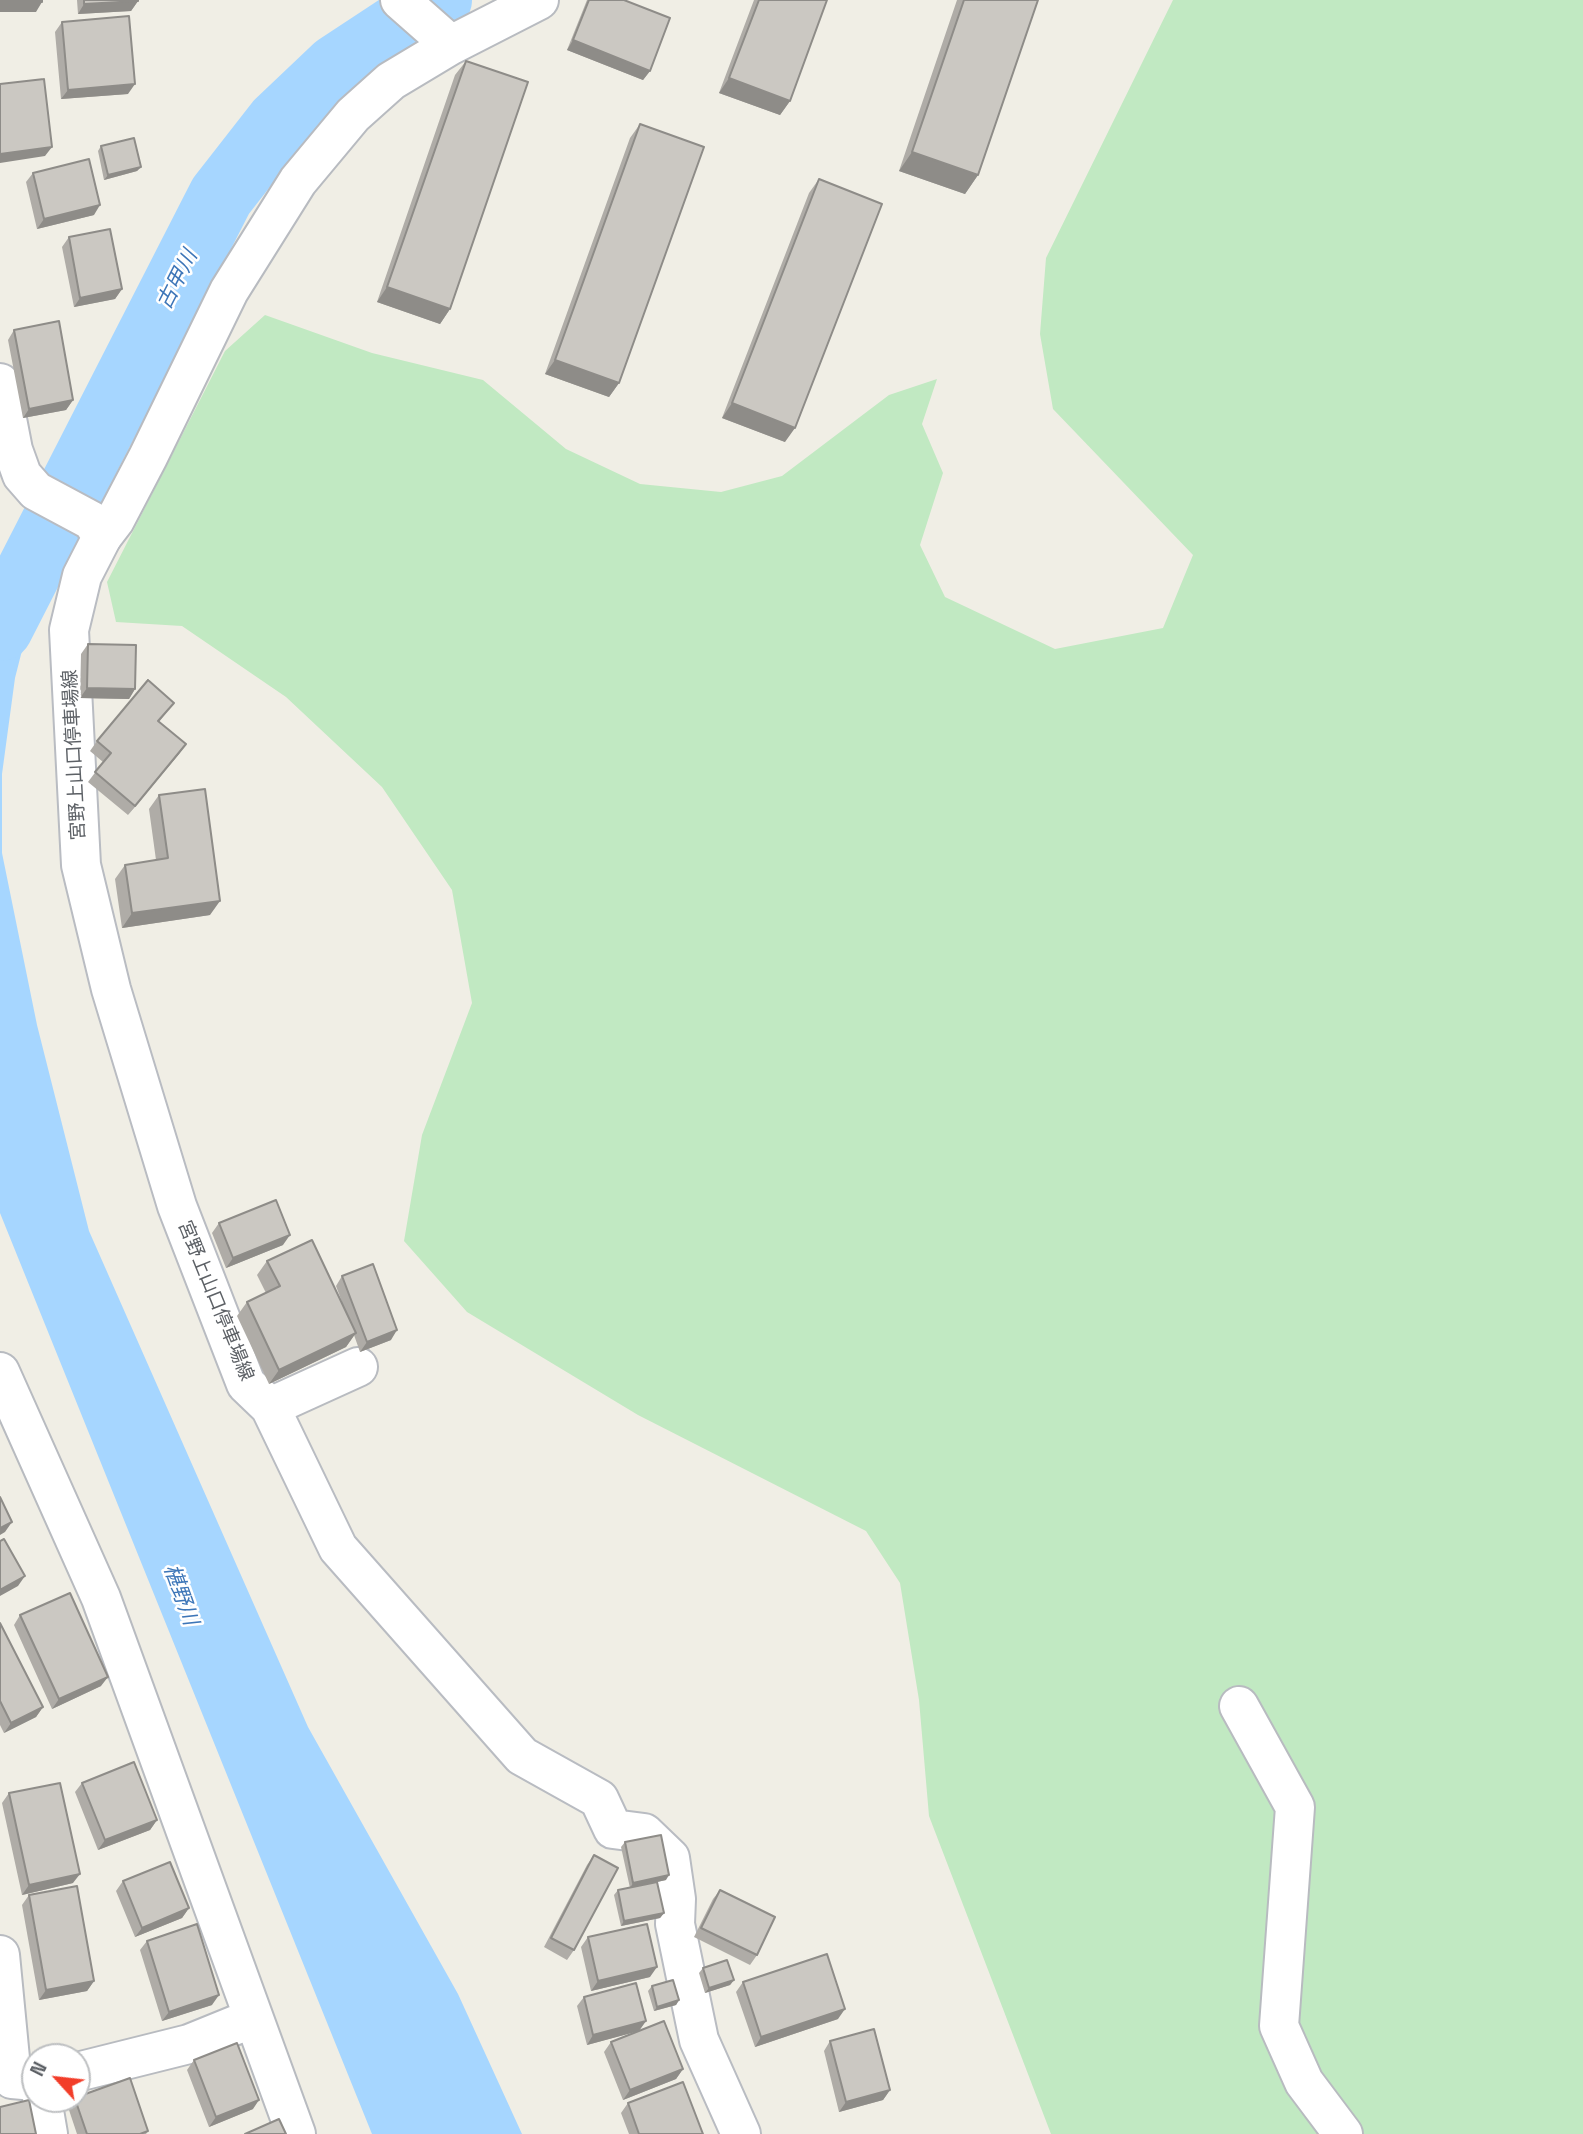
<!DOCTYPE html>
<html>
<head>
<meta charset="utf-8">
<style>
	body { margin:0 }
	#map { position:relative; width:1583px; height:2134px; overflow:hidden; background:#f0eee5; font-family:"Space Grotesk",sans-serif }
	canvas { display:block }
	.north { position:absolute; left:21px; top:2043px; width:70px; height:70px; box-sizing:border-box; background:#fff; border:2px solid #bec0c2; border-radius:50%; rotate:297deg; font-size:19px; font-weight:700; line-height:28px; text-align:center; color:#5d6166 }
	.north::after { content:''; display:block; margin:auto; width:24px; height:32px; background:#f23d29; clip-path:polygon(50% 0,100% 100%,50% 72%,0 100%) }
</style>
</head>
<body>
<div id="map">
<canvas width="1583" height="2134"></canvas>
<div class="north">N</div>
</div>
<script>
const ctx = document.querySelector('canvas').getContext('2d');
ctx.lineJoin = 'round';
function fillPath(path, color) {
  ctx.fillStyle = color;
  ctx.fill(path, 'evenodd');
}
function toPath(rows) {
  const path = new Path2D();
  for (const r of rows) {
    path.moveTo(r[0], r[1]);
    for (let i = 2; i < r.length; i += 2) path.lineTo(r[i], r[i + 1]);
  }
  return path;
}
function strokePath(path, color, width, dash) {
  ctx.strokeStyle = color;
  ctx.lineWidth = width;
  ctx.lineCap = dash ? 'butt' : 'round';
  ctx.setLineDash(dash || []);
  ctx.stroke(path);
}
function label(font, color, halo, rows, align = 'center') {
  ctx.font = font + ' "Space Grotesk","Noto Sans JP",sans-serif';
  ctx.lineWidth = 5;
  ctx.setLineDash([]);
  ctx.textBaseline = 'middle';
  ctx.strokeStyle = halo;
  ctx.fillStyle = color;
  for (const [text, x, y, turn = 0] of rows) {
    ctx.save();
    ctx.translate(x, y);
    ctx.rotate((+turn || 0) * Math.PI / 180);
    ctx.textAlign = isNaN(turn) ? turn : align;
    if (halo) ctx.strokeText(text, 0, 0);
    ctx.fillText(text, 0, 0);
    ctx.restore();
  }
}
const green = toPath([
	[1173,0,1583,0,1583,2134,1051,2134,929,1816,919,1700,900,1583,866,1531,638,1415,467,1312,404,1241,422,1135,472,1003,452,890,382,787,286,697,182,626,116,622,107,582,225,351,265,315,372,353,483,380,566,449,640,484,721,492,782,476,889,395,937,379,922,424,943,473,920,545,945,597,1055,649,1163,628,1193,555,1053,409,1040,334,1046,258]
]);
const water = toPath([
	[48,575,29,623,15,678,2,774,2,853,37,1025,89,1231,308,1727,458,1994,522,2134,372,2134,0,1213,0,610,8,595]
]);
const river = toPath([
	[0,628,221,196,278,123,337,67,439,0]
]);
const street = toPath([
	[451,45,539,0],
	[102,537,115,520,148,457,229,291,298,181,353,115,391,81,451,45,400,0],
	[0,1372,101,1598,296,2134],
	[270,1407,358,1367],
	[1239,1706,1295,1807,1279,2026,1304,2082,1343,2134],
	[0,1955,12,2079,35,2081],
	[77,2072,189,2044,253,2018],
	[42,2099,48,2134]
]);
const secondary = toPath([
	[0,383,13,450,22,475,36,491,92,521,102,537,82,576,69,630,81,865,111,989,177,1206,246,1384,270,1407,338,1548,522,1756,599,1799,613,1829,644,1833,670,1858,676,1899,675,1924,699,2040,741,2134]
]);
const wall = toPath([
	[77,0,138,0,138,1,131,11,78,14],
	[587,0,624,0,650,71,643,80,567,50],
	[754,0,827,0,790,101,780,115,719,93],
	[957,0,1038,0,978,175,965,194,899,171],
	[62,22,128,94,61,99,55,32],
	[466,61,450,309,440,324,377,302,455,75],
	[640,124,619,383,609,397,545,374,630,138],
	[101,146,141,167,137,171,104,180,98,151],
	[33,173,94,215,37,229,26,182],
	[819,179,785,442,722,418,809,193],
	[69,237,122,289,115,299,74,307,62,247],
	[14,330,73,400,66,410,23,418,8,340],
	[88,644,135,689,129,699,80,698,81,654],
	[167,712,159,722,186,744,128,815,88,782,103,762,90,751,97,741],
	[159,795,210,915,122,928,115,879,125,865,156,860,149,809],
	[219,1223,283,1245,226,1268,212,1233],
	[267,1261,342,1302,336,1286,342,1276,391,1340,360,1352,354,1335,346,1347,269,1384,237,1316,247,1302,266,1293,257,1275],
	[20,1615,101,1686,52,1709,14,1625],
	[0,1623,43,1707,36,1717,4,1733,0,1725],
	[82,1783,157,1820,150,1830,98,1850,75,1792],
	[9,1793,73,1883,22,1895,2,1803],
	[625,1842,666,1880,630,1888,621,1847],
	[594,1855,574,1950,567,1960,544,1947,587,1865],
	[123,1881,189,1908,182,1918,135,1937,116,1891],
	[618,1890,664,1913,660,1918,621,1926,614,1895],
	[720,1890,757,1955,750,1965,694,1937,713,1899],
	[29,1895,94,1981,87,1991,39,2000,22,1905],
	[588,1937,650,1977,591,1991,581,1947],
	[147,1941,212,2005,162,2021,140,1950],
	[703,1968,734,1980,730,1985,705,1993,699,1973],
	[743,1982,838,2019,755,2047,736,1992],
	[652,1986,679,2000,676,2005,654,2011,648,1991],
	[584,1997,646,2021,639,2030,683,2069,676,2079,623,2100,604,2052,611,2042,638,2031,587,2045,577,2006],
	[830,2041,890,2090,883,2100,839,2112,824,2051],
	[194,2060,253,2109,209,2127,187,2070],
	[74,2099,77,2099,148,2131,146,2134,77,2134,68,2107],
	[628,2103,703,2134,629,2134,621,2113]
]);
const shadedWall = toPath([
	[138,1,131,11,78,14,84,4],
	[0,2,42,2,36,12,0,12],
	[573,40,650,71,643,80,567,50],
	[729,78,790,101,780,115,719,93],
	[135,84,128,94,61,99,68,90],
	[52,147,45,156,0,163,0,154],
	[912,152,978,175,965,194,899,171],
	[141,167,137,171,104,180,108,175],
	[100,205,94,215,37,229,44,219],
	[387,287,450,309,440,324,377,302],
	[122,289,115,299,74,307,80,298],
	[555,360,619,383,609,397,545,374],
	[73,400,66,410,23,418,29,409],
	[732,403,795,428,785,442,722,418],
	[87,688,135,689,129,699,80,698],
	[186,744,179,754,128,815,135,806],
	[220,901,210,915,122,928,132,913],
	[290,1235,283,1245,226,1268,233,1258],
	[397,1330,391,1340,360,1352,367,1342],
	[356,1333,346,1347,269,1384,279,1370],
	[12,1522,5,1532,0,1535,0,1528],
	[25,1576,18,1586,0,1596,0,1590],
	[108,1677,101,1686,52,1709,59,1699],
	[43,1707,36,1717,4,1733,11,1723],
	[157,1820,150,1830,98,1850,105,1840],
	[80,1874,73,1883,22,1895,29,1885],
	[669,1875,666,1880,630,1888,633,1883],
	[189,1908,182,1918,135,1937,142,1928],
	[664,1913,660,1918,621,1926,624,1921],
	[657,1967,650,1977,591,1991,598,1981],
	[734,1980,730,1985,705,1993,709,1988],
	[94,1981,87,1991,39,2000,46,1990],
	[219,1995,212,2005,162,2021,169,2012],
	[679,2000,676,2005,654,2011,657,2007],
	[845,2009,838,2019,755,2047,761,2037],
	[646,2021,639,2031,587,2045,593,2035],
	[683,2069,676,2079,623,2100,630,2090],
	[890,2090,883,2100,839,2112,846,2102],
	[259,2100,253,2109,209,2127,216,2117]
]);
const building = toPath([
	[0,0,42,0,42,2,0,2,0,0],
	[84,0,138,0,138,1,84,4,84,0],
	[589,0,624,0,670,18,650,71,573,40,589,0],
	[759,0,827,0,790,101,729,78,759,0],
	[964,0,1038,0,978,175,912,152,964,0],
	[129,16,135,84,68,90,62,22,129,16],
	[466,61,528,82,450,309,387,287,466,61],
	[44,79,52,147,0,154,0,84,44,79],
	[640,124,704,147,619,383,555,360,640,124],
	[134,138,141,167,108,175,101,146,134,138],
	[89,159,100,205,44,219,33,173,89,159],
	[819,179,882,204,795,428,732,403,819,179],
	[110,229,122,289,80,298,69,237,110,229],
	[59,321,73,400,29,409,14,330,59,321],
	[88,644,136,645,135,689,87,688,88,644],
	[148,680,174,703,158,721,186,744,135,806,95,772,111,753,97,741,148,680],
	[205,789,220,901,132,913,125,865,168,858,159,795,205,789],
	[276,1200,290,1235,233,1258,219,1223,276,1200],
	[312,1240,356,1333,279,1370,247,1302,280,1286,267,1261,312,1240],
	[373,1264,397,1330,367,1342,342,1276,373,1264],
	[0,1497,12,1522,0,1528,0,1497],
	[4,1539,25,1576,0,1590,0,1541,4,1539],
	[70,1593,108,1677,59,1699,20,1615,70,1593],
	[0,1623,43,1707,11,1723,0,1701,0,1623],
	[134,1762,157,1820,105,1840,82,1783,134,1762],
	[60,1783,80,1874,29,1885,9,1793,60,1783],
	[661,1835,669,1875,633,1883,625,1842,661,1835],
	[594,1855,618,1868,574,1950,551,1938,594,1855],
	[170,1862,189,1908,142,1928,123,1881,170,1862],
	[657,1882,664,1913,624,1921,618,1890,657,1882],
	[77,1886,94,1981,46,1990,29,1895,77,1886],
	[720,1890,775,1917,757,1955,701,1928,720,1890],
	[197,1924,219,1995,169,2012,147,1941,197,1924],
	[647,1924,657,1967,598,1981,588,1937,647,1924],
	[827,1954,845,2009,761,2037,743,1982,827,1954],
	[727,1960,734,1980,709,1988,703,1968,727,1960],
	[673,1980,679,2000,657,2007,652,1986,673,1980],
	[636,1983,646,2021,593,2035,584,1997,636,1983],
	[664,2021,683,2069,630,2090,611,2042,664,2021],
	[874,2029,890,2090,846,2102,830,2041,874,2029],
	[237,2043,259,2100,216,2117,194,2060,237,2043],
	[130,2078,148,2131,140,2134,87,2134,75,2099,77,2099,77,2097,130,2078],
	[683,2082,703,2134,639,2134,628,2103,683,2082],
	[29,2100,36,2134,0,2134,0,2107,29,2100],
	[279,2119,286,2134,245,2134,279,2119]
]);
const streetNames = [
	["宮野上山口停車場線",75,755,-93],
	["宮野上山口停車場線",215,1301,68]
];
const waterNames = [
	["古甲川",178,280,-63],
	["椹野川",180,1595,70]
];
fillPath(green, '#c1e9c2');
fillPath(water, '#a6d6ff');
strokePath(river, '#a6d6ff', 66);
strokePath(street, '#b8bbc0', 42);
strokePath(secondary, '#b9bcc2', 42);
strokePath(street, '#fff', 38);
strokePath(secondary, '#fff', 38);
fillPath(wall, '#afaca7');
fillPath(shadedWall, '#8e8c88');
fillPath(building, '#cbc8c2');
strokePath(building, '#8e8c88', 2);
label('19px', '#5d6166', '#fff', streetNames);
label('italic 21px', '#3d76b8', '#fff', waterNames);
</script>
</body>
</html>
